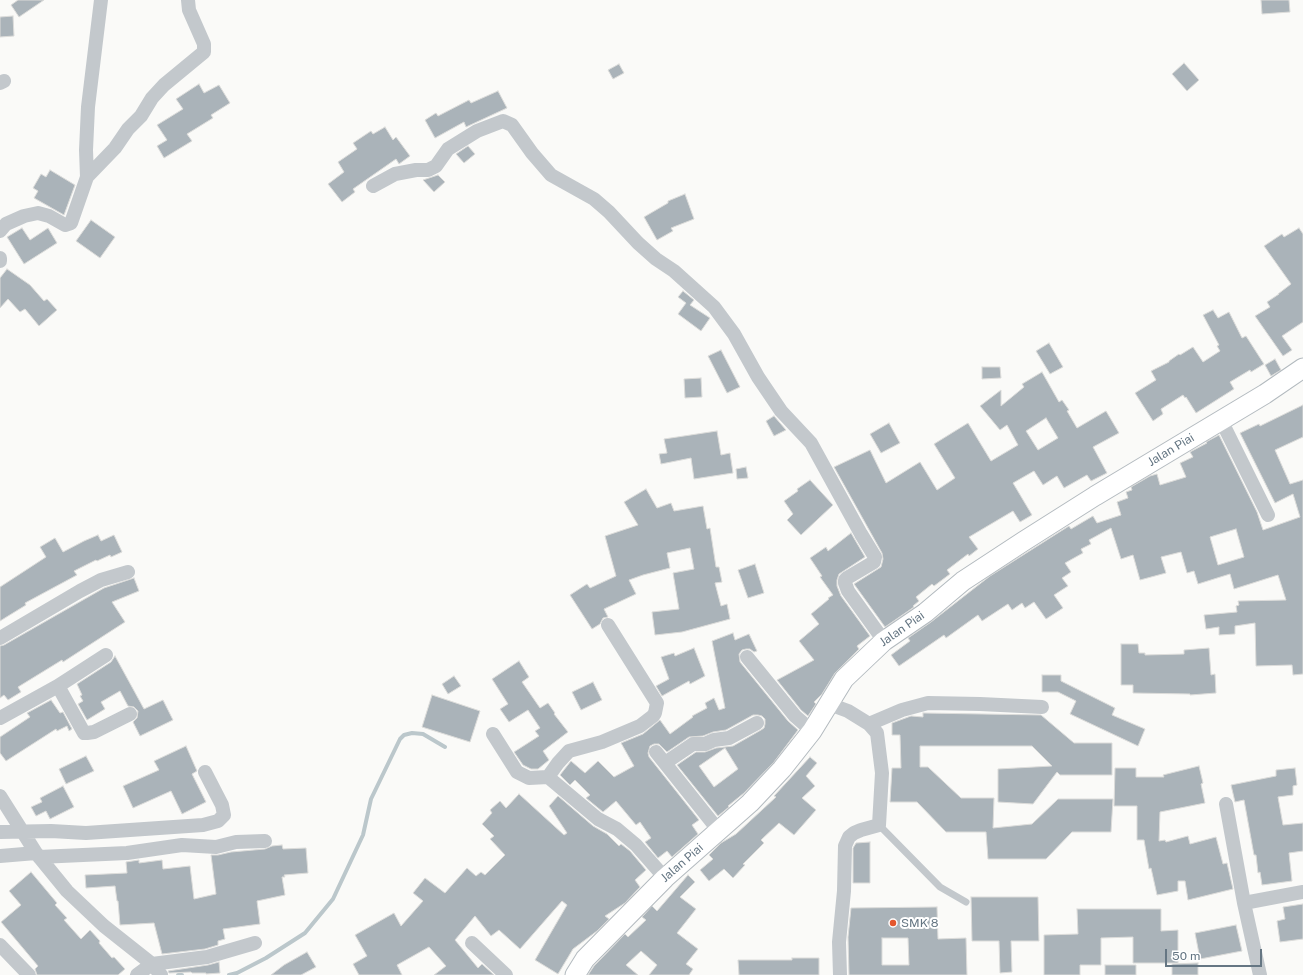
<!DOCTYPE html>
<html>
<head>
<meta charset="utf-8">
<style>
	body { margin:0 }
	#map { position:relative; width:1303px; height:975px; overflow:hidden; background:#fafaf8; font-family:"Public Sans",sans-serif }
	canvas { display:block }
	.scale { position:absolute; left:1165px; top:949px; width:97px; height:18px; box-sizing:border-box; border:2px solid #657683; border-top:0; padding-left:5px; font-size:12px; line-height:14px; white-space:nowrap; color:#657683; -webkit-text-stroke:3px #fff; paint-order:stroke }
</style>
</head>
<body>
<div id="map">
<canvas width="1303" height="975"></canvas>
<div class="scale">50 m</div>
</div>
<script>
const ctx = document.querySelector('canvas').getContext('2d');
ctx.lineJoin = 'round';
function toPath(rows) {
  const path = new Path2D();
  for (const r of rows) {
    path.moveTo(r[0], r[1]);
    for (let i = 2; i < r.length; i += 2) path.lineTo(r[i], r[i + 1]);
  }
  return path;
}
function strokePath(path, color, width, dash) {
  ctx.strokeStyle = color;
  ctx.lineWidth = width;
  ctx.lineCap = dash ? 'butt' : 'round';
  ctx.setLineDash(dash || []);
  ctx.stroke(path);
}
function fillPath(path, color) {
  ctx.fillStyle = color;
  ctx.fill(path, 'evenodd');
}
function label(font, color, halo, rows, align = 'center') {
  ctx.font = font + ' "Public Sans",sans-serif';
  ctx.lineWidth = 4;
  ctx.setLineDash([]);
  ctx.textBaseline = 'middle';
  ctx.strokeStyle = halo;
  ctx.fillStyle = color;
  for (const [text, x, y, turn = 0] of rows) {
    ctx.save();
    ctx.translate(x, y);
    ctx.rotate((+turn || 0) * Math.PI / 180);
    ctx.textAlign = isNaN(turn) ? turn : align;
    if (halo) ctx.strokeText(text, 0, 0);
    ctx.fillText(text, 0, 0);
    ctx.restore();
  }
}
const stream = toPath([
	[178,975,182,975],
	[229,975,237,973,266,958,305,933,333,899,363,835,371,799,400,739,404,735,412,733,423,734,445,747]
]);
const building = toPath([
	[18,0,44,0,19,17,11,5,18,0],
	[1261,0,1289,0,1290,12,1262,14,1261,0],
	[13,16,14,36,0,37,0,17,13,16],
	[1184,63,1199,80,1187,91,1172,74,1184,63],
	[619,64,624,73,613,79,608,70,619,64],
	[199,84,204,93,219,85,230,103,211,115,213,118,187,134,192,141,164,158,157,146,167,140,157,125,183,109,176,99,199,84],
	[498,91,507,108,466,127,464,122,435,138,425,120,436,113,438,116,469,100,471,103,498,91],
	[385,127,393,140,396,137,410,156,399,164,396,159,353,189,355,192,342,202,328,184,344,172,338,162,357,149,353,143,371,131,373,134,385,127],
	[468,146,475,154,464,163,456,154,468,146],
	[50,170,75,185,64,215,34,198,38,191,33,188,41,174,46,177,50,170],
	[438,175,445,182,434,192,423,180,438,175],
	[685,194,694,219,671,228,673,231,657,240,644,217,668,203,668,201,685,194],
	[91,220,115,237,100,258,76,241,91,220],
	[22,228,30,240,48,228,57,243,24,264,7,237,22,228],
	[1299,228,1303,234,1303,322,1282,336,1292,350,1283,356,1255,316,1270,307,1267,302,1279,294,1278,294,1291,284,1264,246,1282,234,1284,237,1299,228],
	[7,269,30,285,44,301,47,299,57,310,39,326,25,309,20,312,8,299,0,308,0,278,7,269],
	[683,291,694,300,690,305,710,318,701,331,678,314,686,303,678,297,683,291],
	[1213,310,1218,318,1229,312,1242,338,1246,336,1264,364,1251,372,1250,370,1230,382,1234,389,1196,413,1186,397,1185,398,1183,395,1161,409,1163,414,1153,421,1135,393,1156,380,1151,371,1169,362,1169,361,1179,354,1180,355,1193,347,1203,362,1220,351,1217,346,1219,345,1203,315,1213,310],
	[1049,343,1063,367,1050,374,1036,351,1049,343],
	[721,350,740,387,727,393,708,356,721,350],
	[1275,359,1281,370,1271,376,1265,365,1275,359],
	[982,367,1000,367,1001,378,982,379,982,367],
	[1042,372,1059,402,1062,400,1069,410,1067,411,1077,428,1106,411,1119,433,1093,447,1107,473,1091,481,1087,475,1064,488,1057,476,1043,485,1034,471,1013,483,1032,515,1020,522,1013,511,969,537,978,549,969,556,968,554,947,570,950,574,934,586,932,584,916,597,919,601,913,606,914,607,885,627,854,584,881,567,883,559,882,553,834,467,870,450,886,483,920,462,937,490,955,478,934,444,968,423,991,461,1018,445,1007,425,1000,430,980,406,1001,390,1001,406,1024,387,1022,384,1042,372],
	[1046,418,1058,438,1038,450,1026,431,1046,418],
	[701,378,702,397,685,398,684,379,701,378],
	[1303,405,1303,437,1275,450,1290,484,1303,480,1303,674,1293,675,1292,665,1256,666,1255,623,1235,626,1235,634,1219,635,1219,627,1206,629,1204,615,1237,612,1236,606,1239,605,1238,601,1286,600,1278,575,1234,589,1230,574,1198,584,1194,571,1187,573,1181,552,1161,557,1166,573,1140,580,1133,555,1121,559,1111,528,1089,540,1091,544,1081,549,1083,553,1065,563,1071,572,1062,578,1068,586,1054,595,1063,608,1046,619,1034,602,1025,608,1022,603,1012,610,1008,604,982,621,978,615,946,638,944,635,899,666,891,655,910,641,908,638,931,622,990,576,1061,531,1069,526,1071,529,1093,516,1097,523,1121,515,1117,502,1128,498,1126,492,1132,490,1131,487,1150,476,1157,474,1160,485,1186,477,1180,463,1193,457,1190,452,1207,443,1206,442,1219,435,1257,512,1263,530,1300,517,1293,494,1275,503,1240,433,1259,424,1260,426,1303,405],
	[1236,529,1244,557,1218,565,1210,537,1236,529],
	[774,416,786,430,774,436,766,421,774,416],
	[889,423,900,443,881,453,870,434,889,423],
	[717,431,721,455,730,453,733,473,694,479,691,458,661,464,659,454,667,453,664,439,717,431],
	[746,467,748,478,737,479,736,469,746,467],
	[810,480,833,505,801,535,787,520,793,514,784,501,798,491,797,489,810,480],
	[646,489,657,508,671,503,674,511,703,506,707,529,710,528,716,567,719,567,722,582,715,583,721,606,727,604,730,619,682,632,655,635,652,612,679,609,673,573,694,569,690,548,667,553,670,568,643,575,629,580,636,594,604,609,608,617,603,618,600,624,592,629,570,595,587,584,590,588,616,576,605,536,638,525,624,502,646,489],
	[851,533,865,557,839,574,837,580,837,586,841,596,870,636,857,646,859,649,835,673,822,694,814,702,816,704,808,716,801,710,777,680,814,660,799,641,819,624,811,614,829,599,828,598,833,595,820,577,822,576,810,558,826,547,828,551,851,533],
	[98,535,101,541,114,535,122,552,111,557,110,555,97,561,96,560,74,571,77,575,25,603,26,605,0,621,0,587,46,557,40,547,55,538,63,552,84,541,98,535],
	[755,564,764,593,748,598,738,570,755,564],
	[134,578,139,591,112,602,125,622,63,662,62,660,18,687,21,692,8,700,4,695,0,698,0,646,4,645,104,588,134,578],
	[733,633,735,640,749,634,757,651,754,652,750,649,746,649,742,650,739,654,740,662,788,721,798,730,774,762,744,793,728,806,729,807,718,816,677,765,696,752,705,752,716,748,733,746,761,730,764,728,765,724,765,719,762,716,758,715,753,715,726,730,713,732,703,736,689,737,667,752,659,744,654,744,650,746,648,753,649,757,699,820,692,825,698,834,672,857,667,851,658,858,645,842,651,838,640,822,636,825,616,801,603,812,586,798,590,795,575,780,570,785,560,775,571,761,585,773,598,761,614,777,634,766,621,743,643,734,660,720,670,734,693,717,692,716,707,708,705,703,714,698,719,710,725,708,712,641,733,633],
	[725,748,738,769,714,787,699,766,725,748],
	[1121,644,1138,644,1139,653,1145,653,1145,655,1184,654,1184,650,1209,648,1211,675,1215,674,1216,693,1190,695,1190,694,1133,693,1133,685,1121,685,1121,644],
	[694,648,705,676,690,684,689,681,662,696,656,686,669,679,661,657,674,653,675,656,694,648],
	[115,656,144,709,163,700,173,720,140,736,133,722,137,718,138,711,134,707,128,706,120,691,101,702,105,709,87,720,78,704,83,701,80,696,82,695,77,684,111,662,115,656],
	[519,661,529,677,522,682,540,708,548,703,555,713,554,714,568,732,543,751,549,760,538,769,531,769,523,765,514,752,539,736,535,731,540,728,528,710,509,722,500,709,508,704,492,679,519,661],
	[1042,675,1061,675,1061,681,1115,708,1112,715,1145,729,1138,746,1070,714,1076,701,1058,692,1042,692,1042,675],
	[454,676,461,686,448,694,442,684,454,676],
	[593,682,602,700,581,710,572,692,593,682],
	[432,695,480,711,470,742,422,727,432,695],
	[51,700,60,713,63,712,72,729,69,731,67,726,57,731,56,729,6,761,0,753,0,737,30,717,27,713,51,700],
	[923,713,1041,715,1074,743,1112,743,1112,775,1060,775,1057,772,1033,804,998,802,998,769,1052,766,1032,746,920,746,920,767,928,767,961,798,994,798,993,828,1032,824,1058,799,1113,799,1111,832,1072,832,1046,859,988,859,986,832,946,832,917,802,890,802,892,768,901,768,900,735,892,735,892,723,911,716,923,717,923,713],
	[186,746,197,771,192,774,206,802,182,814,171,791,133,808,123,786,159,770,154,761,186,746],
	[86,756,94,771,66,784,59,769,86,756],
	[810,757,817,763,806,776,815,786,802,798,816,810,794,835,779,823,761,840,764,843,743,864,745,865,733,878,724,869,709,881,700,870,713,859,709,855,721,843,736,834,776,797,774,796,810,757],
	[1199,766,1203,783,1201,784,1205,803,1160,812,1159,841,1165,840,1166,842,1188,836,1190,844,1216,837,1223,864,1227,863,1233,889,1188,900,1185,881,1178,881,1178,891,1157,895,1151,868,1149,869,1144,840,1137,840,1137,806,1114,806,1115,768,1136,768,1136,777,1164,777,1163,775,1199,766],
	[1295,768,1297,785,1293,786,1293,795,1278,797,1283,825,1303,823,1303,851,1289,853,1292,881,1262,885,1260,872,1258,873,1256,855,1254,855,1244,800,1235,802,1231,785,1276,776,1276,770,1295,768],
	[63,786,74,807,50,819,46,811,36,816,31,807,42,802,40,798,63,786],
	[519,794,564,835,567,833,549,806,558,796,593,826,607,834,619,846,621,844,630,851,646,870,635,880,640,887,625,903,605,916,609,919,597,931,573,949,558,974,535,960,567,905,562,901,520,949,499,930,491,936,475,916,455,940,478,968,482,964,494,975,434,975,446,966,429,947,397,965,402,975,359,975,353,964,367,956,355,935,394,913,401,926,423,901,413,893,425,878,445,893,467,868,476,876,481,872,485,875,505,855,490,839,494,836,482,824,492,813,490,810,500,801,506,808,519,794],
	[870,842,870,883,853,883,853,848,856,843,870,842],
	[282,845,283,849,306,848,308,873,284,875,285,877,282,877,285,895,257,901,260,924,223,929,225,939,218,941,218,945,205,949,162,954,154,923,120,925,118,901,117,901,115,886,86,888,85,875,127,873,126,862,139,860,139,863,162,860,163,869,190,866,194,899,216,894,211,855,218,855,231,852,265,849,272,846,282,845],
	[31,872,57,903,55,905,67,918,64,920,81,939,90,930,100,941,99,943,112,958,114,957,125,969,118,975,37,975,35,969,38,966,1,922,21,905,9,891,31,872],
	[688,875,695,882,680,897,696,909,677,933,698,949,686,964,693,969,689,975,649,975,657,965,641,951,626,965,638,975,588,975,594,966,625,934,628,937,646,920,642,917,652,906,657,911,688,875],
	[971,897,1038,897,1039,941,1011,941,1012,972,1000,973,999,941,972,941,971,897],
	[1303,904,1303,939,1280,942,1277,921,1285,919,1283,907,1303,904],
	[937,907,938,939,966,938,967,975,849,975,848,937,851,908,937,907],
	[882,938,908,938,909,965,882,965,882,938],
	[1077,909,1161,909,1161,931,1178,930,1178,963,1133,963,1133,937,1101,938,1101,965,1080,965,1080,975,1044,975,1044,935,1078,934,1077,909],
	[1236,925,1242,951,1200,959,1195,933,1236,925],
	[307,952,316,967,301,975,271,975,284,965,307,952],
	[792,958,819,958,819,975,739,975,738,960,792,960,792,958],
	[219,962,220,973,206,974,206,973,192,973,191,972,169,973,168,971,208,965,219,962],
	[1198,963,1198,975,1172,975,1172,964,1198,963],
	[1105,965,1136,965,1136,975,1105,975,1105,965]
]);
const lane = toPath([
	[879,825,940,887,966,902]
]);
const street = toPath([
	[0,83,4,81],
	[87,177,86,150,88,107,101,0],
	[373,186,395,174,416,170,428,170,436,166,448,149,477,131,503,121,512,125,532,153,551,175,594,199,609,212,638,243,656,259,674,271,714,307,734,334,758,377,781,411,811,443,861,534,875,557,874,562,847,578,845,580,845,583,848,591,884,641],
	[0,231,6,224,24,216,38,213,49,216,65,225,71,223,87,177,115,148,128,129,141,116,152,98,164,85,204,52,204,44,189,10,188,0],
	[0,258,0,261],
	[1221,420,1268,515],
	[0,638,80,591,101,580,128,572],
	[747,657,795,716,812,731],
	[58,686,84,733,87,733,94,732,130,714],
	[829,704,848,711,869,724,877,733,882,773,879,825,861,830,854,833,849,837,845,846,844,891,839,942,840,975],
	[0,718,58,686,106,655],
	[869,724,902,710,928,703,980,704,1042,707],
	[493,734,517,772,529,778,548,777,598,819,617,829,636,845,665,878],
	[656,752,719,831],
	[665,763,693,744,705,744,714,740,729,738,757,723],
	[548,777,558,763,569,751,602,742,640,726,653,716,655,713,657,703,608,625],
	[0,796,36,853,67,891,104,926,152,964,161,975],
	[1226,804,1244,903],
	[0,832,51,831,86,833,203,825,218,821,224,815,222,805,205,772],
	[0,856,36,853],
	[39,857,127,853,182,845,216,847,236,842,265,841],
	[472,943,506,975],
	[0,945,29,975],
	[137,975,152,964,207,957,255,943],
	[1260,975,1244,903,1303,892]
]);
const secondary = toPath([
	[575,975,585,959,665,878,750,803,782,769,812,731,844,679,884,641,925,613,963,581,1024,541,1095,496,1265,394,1303,368]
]);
const markers = [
	[893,923,4,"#e4572e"]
];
const streetNames = [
	["Jalan Piai",1171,450,-31],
	["Jalan Piai",902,629,-35],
	["Jalan Piai",682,863,-41]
];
const poiNames = [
	["SMK 8",901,923]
];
strokePath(stream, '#bbc7cb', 4);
fillPath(building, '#aab3b9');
strokePath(building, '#dcdcda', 1);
strokePath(secondary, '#b3babf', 21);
strokePath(lane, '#c3c8cc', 7);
strokePath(street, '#c3c8cc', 14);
strokePath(secondary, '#fff', 19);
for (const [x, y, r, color] of markers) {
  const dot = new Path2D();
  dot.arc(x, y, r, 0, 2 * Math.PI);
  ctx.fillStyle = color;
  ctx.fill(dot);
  strokePath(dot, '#fff', 1.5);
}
label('12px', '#657683', '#fff', streetNames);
label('12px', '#657683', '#fff', poiNames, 'left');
</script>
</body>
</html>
